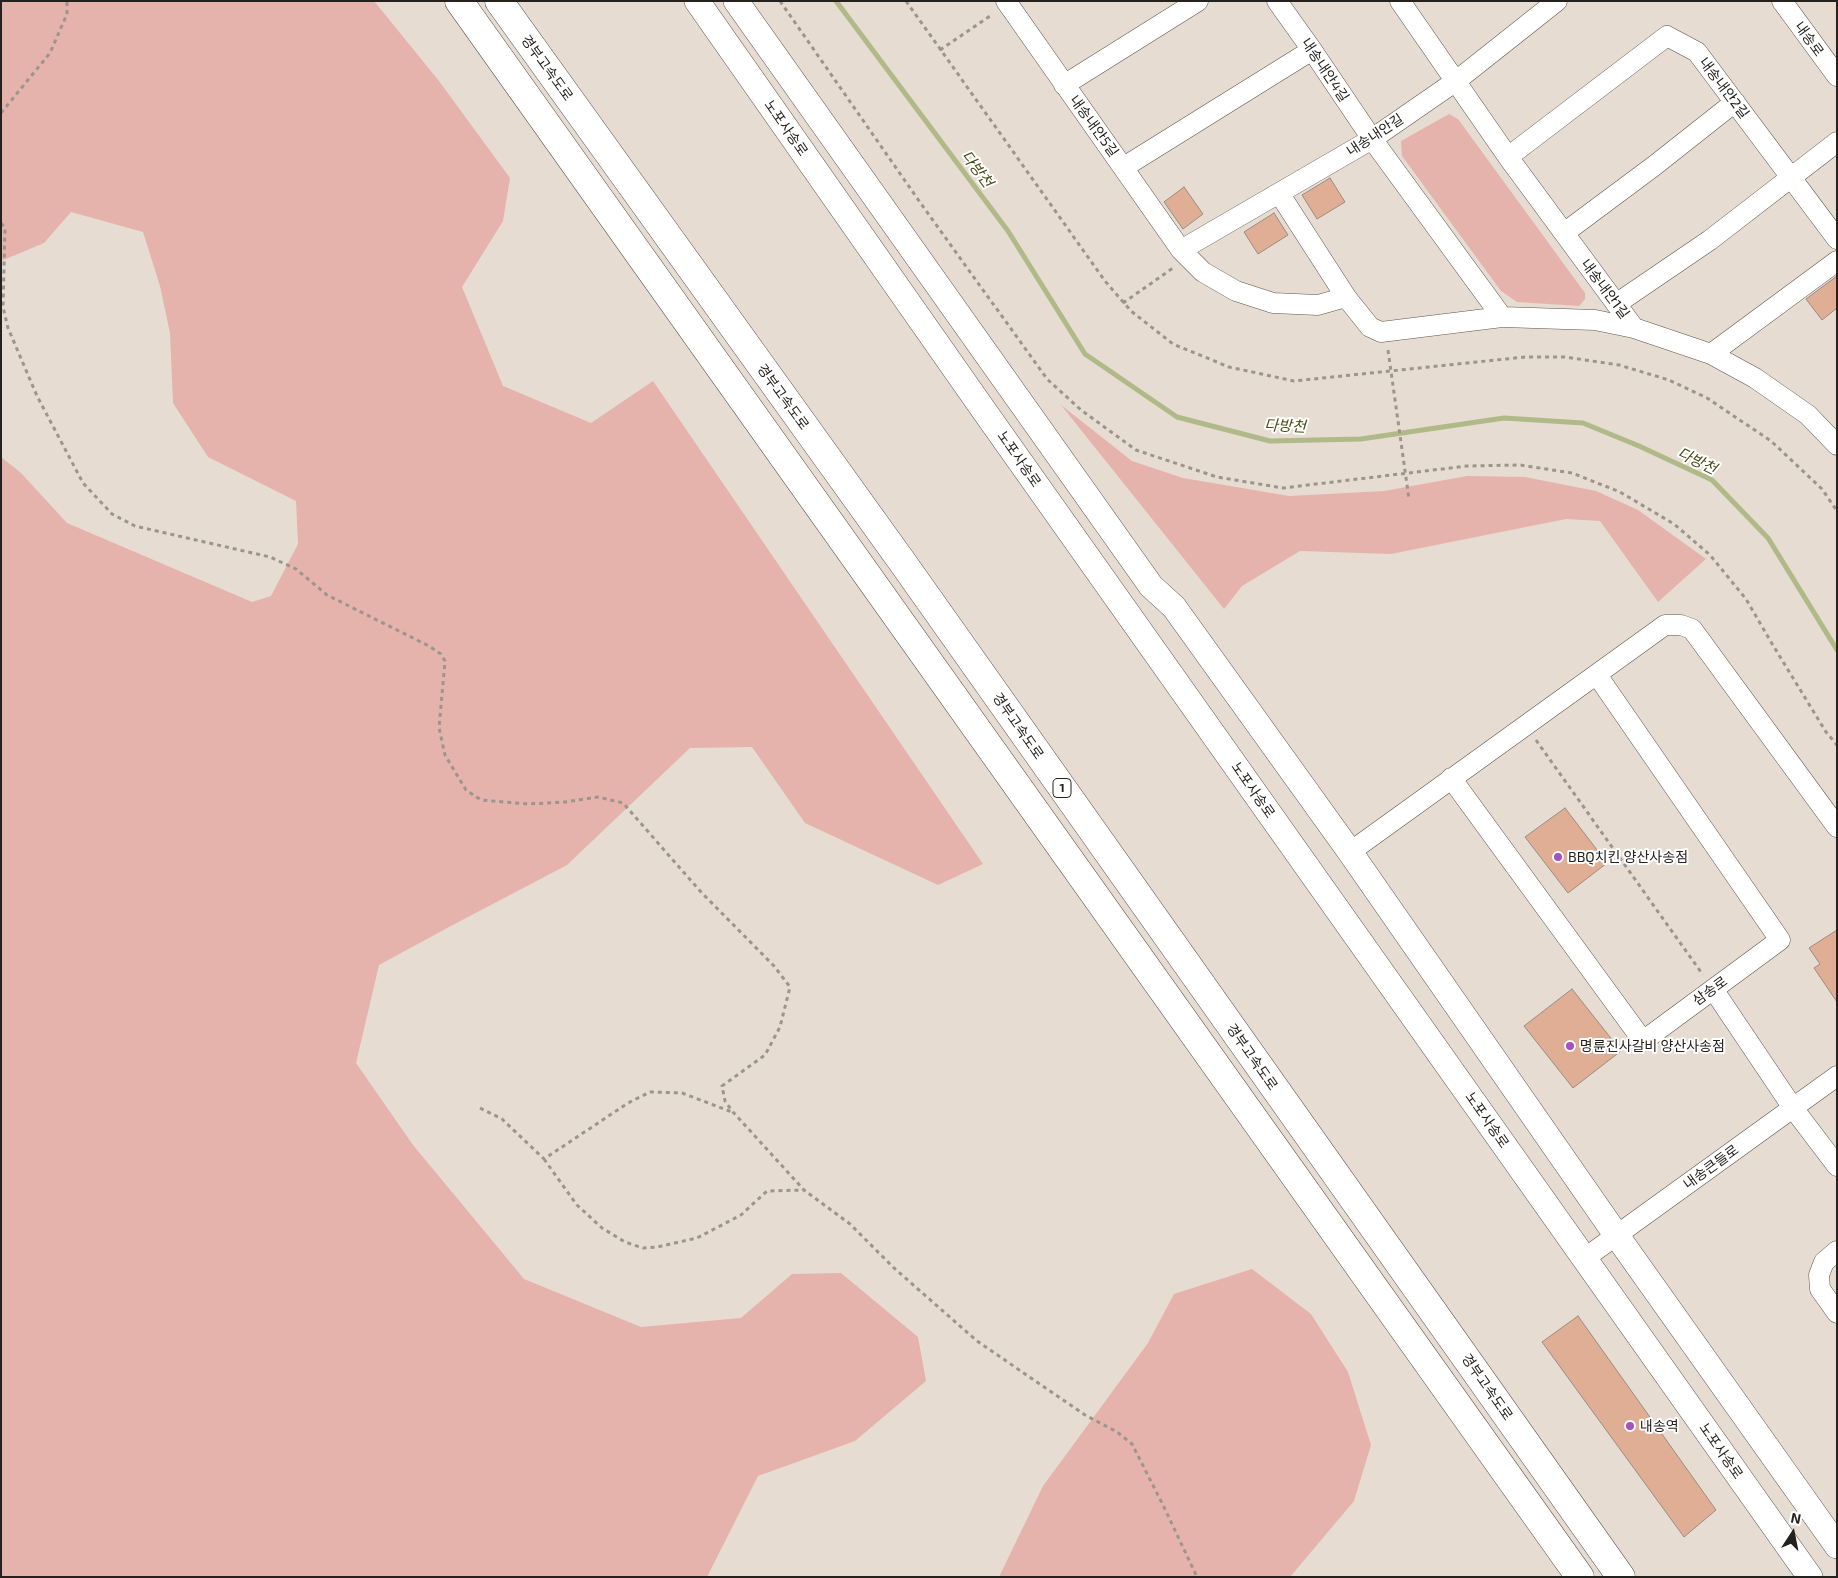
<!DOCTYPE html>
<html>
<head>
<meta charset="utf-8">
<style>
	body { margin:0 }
	#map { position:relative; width:1838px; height:1578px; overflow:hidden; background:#e6dcd1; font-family:"Exo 2",sans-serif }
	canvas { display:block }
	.frame { position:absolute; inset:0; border:2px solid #25211d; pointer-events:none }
	.north { position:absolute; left:1768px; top:1508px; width:50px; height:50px; -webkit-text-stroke:4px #fff; paint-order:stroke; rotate:11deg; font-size:14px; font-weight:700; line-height:20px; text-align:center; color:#25211d }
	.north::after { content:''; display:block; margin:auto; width:18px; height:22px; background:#25211d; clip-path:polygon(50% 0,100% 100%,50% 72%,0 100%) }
</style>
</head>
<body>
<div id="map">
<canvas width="1838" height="1578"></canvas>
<div class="frame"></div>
<div class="north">N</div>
</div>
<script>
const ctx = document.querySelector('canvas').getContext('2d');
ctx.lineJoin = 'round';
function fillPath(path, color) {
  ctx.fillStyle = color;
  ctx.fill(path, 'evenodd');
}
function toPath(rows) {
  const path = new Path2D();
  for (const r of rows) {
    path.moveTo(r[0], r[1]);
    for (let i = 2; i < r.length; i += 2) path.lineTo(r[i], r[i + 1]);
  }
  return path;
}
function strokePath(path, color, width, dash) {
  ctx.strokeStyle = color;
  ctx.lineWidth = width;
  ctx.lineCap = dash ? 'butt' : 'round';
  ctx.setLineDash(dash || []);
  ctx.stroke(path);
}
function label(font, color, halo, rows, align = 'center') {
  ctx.font = font + ' "Exo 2","Noto Sans KR",sans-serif';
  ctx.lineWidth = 4;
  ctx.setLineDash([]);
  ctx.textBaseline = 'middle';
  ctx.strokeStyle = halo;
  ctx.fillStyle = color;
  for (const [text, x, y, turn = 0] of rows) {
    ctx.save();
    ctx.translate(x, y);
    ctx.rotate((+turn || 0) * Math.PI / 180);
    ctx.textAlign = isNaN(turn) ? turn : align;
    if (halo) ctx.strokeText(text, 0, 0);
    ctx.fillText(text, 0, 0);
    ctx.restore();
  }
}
const green = toPath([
	[1,1,374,1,439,81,510,178,503,221,462,287,503,386,591,423,653,381,983,864,938,885,805,823,752,747,690,748,567,865,449,927,379,965,356,1063,413,1145,524,1279,641,1327,741,1318,792,1274,841,1273,918,1337,926,1381,855,1441,758,1476,707,1577,1,1577,1,457,21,473,67,523,252,602,271,596,298,544,296,501,208,457,173,403,170,333,160,286,143,232,71,212,44,243,1,261],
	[1449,114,1458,119,1585,293,1585,299,1579,306,1517,302,1501,291,1402,156,1401,141],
	[1061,405,1132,461,1183,478,1289,496,1384,491,1467,476,1525,477,1596,491,1638,510,1706,559,1658,602,1600,521,1566,519,1391,554,1300,551,1242,586,1224,609],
	[1252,1269,1311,1314,1348,1372,1371,1445,1354,1501,1290,1577,999,1577,1043,1486,1148,1343,1174,1294]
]);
const stream = toPath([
	[836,1,1008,231,1085,354,1177,417,1270,441,1361,439,1504,418,1583,423,1639,446,1712,480,1768,538,1837,650]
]);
const building = toPath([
	[1330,178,1345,202,1317,219,1302,195,1330,178],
	[1184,187,1203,214,1183,229,1164,202,1184,187],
	[1274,213,1288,235,1258,254,1244,232,1274,213],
	[1837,276,1837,308,1822,320,1806,299,1837,276],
	[1565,808,1607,863,1568,893,1525,837,1565,808],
	[1837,930,1837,1002,1814,968,1820,964,1809,948,1837,930],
	[1572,989,1621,1051,1573,1088,1524,1026,1572,989],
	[1578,1316,1716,1510,1684,1537,1542,1342,1578,1316]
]);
const path = toPath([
	[780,1,917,198,1047,379,1081,410,1136,450,1217,477,1283,488,1467,466,1520,465,1572,473,1620,492,1674,524,1710,555,1746,599,1771,642,1826,732,1837,745],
	[906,1,1105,281,1131,311,1173,344,1229,367,1294,381,1525,357,1565,357,1619,365,1669,380,1707,398,1771,441,1822,489,1837,511],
	[940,50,993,14],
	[1,113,50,53,67,14,67,1],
	[1,223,5,228,3,307,8,328,37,396,83,483,112,514,135,526,270,557,296,569,327,595,429,646,441,654,445,661,439,728,445,755,466,790,481,800,528,804,565,802,598,797,623,803,701,892,774,966,790,987,780,1027,765,1055,722,1086,725,1101,733,1112,804,1190,850,1224,894,1268,977,1341,1085,1415,1117,1432,1132,1444,1163,1505,1197,1577],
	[1123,303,1173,268],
	[1388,350,1409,499],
	[1536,740,1703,975],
	[480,1108,502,1119,544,1159,628,1103,650,1092,682,1093,732,1112],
	[544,1159,577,1205,602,1228,625,1242,643,1248,657,1247,697,1238,741,1215,767,1191,804,1190]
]);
const minor = toPath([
	[1006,1,1181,250,1203,272,1236,291,1273,303,1318,305,1346,297,1370,327,1381,332,1502,317,1595,320,1634,328],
	[1277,1,1312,50,1372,139,1502,317],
	[1400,1,1508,157,1634,328,1711,354,1755,378,1808,415,1837,445],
	[1782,1,1837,76],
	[1064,85,1198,1],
	[1508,157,1667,36,1697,52,1837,239],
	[1124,167,1312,50],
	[1279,193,1346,297],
	[1564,233,1654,166,1735,102],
	[1181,250,1372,139,1456,81,1557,1],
	[1616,304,1710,240,1837,142],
	[1711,354,1837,261],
	[1451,778,1643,1041,1780,940,1597,675],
	[1350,852,1665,625,1681,625,1692,629,1837,827],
	[1713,989,1793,1108,1837,1166],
	[1837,1251,1824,1262,1819,1275,1820,1289,1837,1313],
	[1585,1258,1837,1076]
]);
const major = toPath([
	[697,1,985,412,1810,1577],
	[736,1,1151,586,1174,607,1350,852,1617,1236,1837,1546]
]);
const highway = toPath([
	[459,1,1580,1577],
	[499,1,903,563,1621,1577]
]);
const markers = [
	[1558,857,5,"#a850bd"],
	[1570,1046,5,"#a850bd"],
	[1630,1426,5,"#a850bd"]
];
const shields = [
	[1062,788,18]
];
const shieldNames = [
	["1",1062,788]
];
const streetNames = [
	["내송로",1809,39,54],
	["경부고속도로",547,68,54],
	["내송내안4길",1325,70,56],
	["내송내안2길",1724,88,53],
	["내송내안5길",1094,126,54],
	["노포사송로",786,128,55],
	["내송내안길",1375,135,-33],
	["내송내안1길",1605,289,53],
	["경부고속도로",783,397,54],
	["노포사송로",1019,459,55],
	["경부고속도로",1018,726,55],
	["노포사송로",1253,790,55],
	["삼송로",1710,991,-36],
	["경부고속도로",1252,1057,55],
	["노포사송로",1487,1120,55],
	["내송큰들로",1711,1167,-36],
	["경부고속도로",1487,1387,55],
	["노포사송로",1721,1451,55]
];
const poiNames = [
	["BBQ치킨 양산사송점",1568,857],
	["명륜진사갈비 양산사송점",1580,1046],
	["내송역",1640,1426]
];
const waterNames = [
	["다방천",977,169,53],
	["다방천",1285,426,3],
	["다방천",1697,461,26]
];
fillPath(green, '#e5b3ac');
strokePath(stream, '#b0b988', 5);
fillPath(building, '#dfae94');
strokePath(building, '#998b84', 1);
strokePath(minor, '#5e554b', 21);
strokePath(major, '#5e554b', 26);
strokePath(highway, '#5e554b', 29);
strokePath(path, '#9c958c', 3, [4, 4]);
strokePath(minor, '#fff', 20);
strokePath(major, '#fff', 25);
strokePath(highway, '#fff', 28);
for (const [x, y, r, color] of markers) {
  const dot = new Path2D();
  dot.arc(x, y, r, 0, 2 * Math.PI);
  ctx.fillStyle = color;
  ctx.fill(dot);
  strokePath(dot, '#fff', 2);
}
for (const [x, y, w] of shields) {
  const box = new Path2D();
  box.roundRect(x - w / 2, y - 9.5, w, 19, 4);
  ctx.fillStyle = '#fff';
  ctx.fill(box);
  strokePath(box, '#25211d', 1);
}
label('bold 12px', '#25211d', null, shieldNames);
label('14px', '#25211d', '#fff', streetNames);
label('14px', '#25211d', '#fff', poiNames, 'left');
label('italic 15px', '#464e16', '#fff', waterNames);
</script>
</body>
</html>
